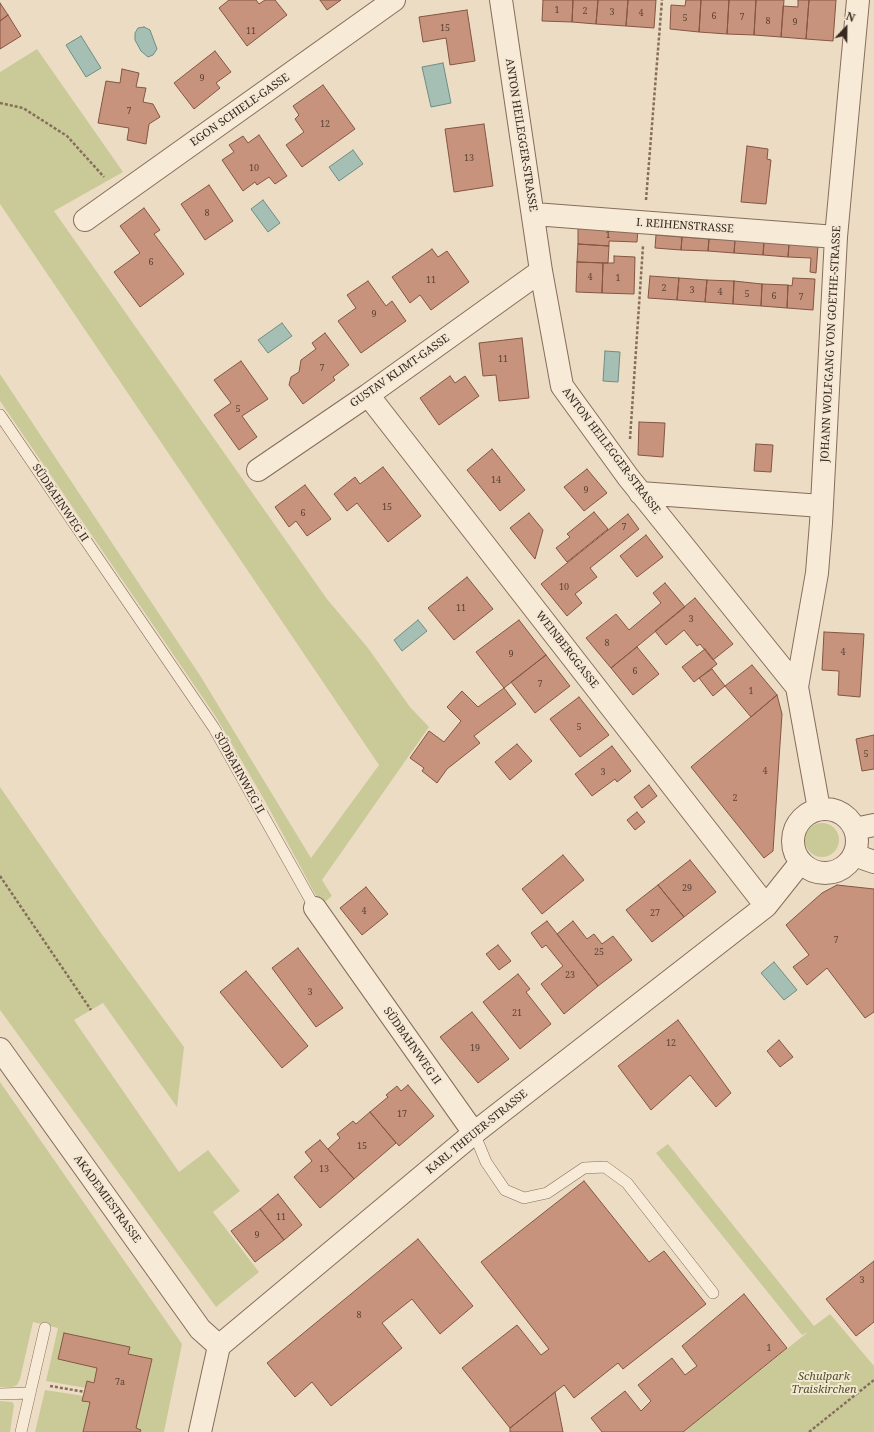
<!DOCTYPE html>
<html>
<head>
<meta charset="utf-8">
<style>
	body { margin:0 }
	#map { position:relative; width:874px; height:1432px; overflow:hidden; background:#ecdcc4; font-family:"Noto Serif",serif }
	canvas { display:block }
	.north { position:absolute; left:826px; top:8px; width:40px; height:40px; -webkit-text-stroke:3px #f4e7d4; paint-order:stroke; rotate:22deg; font-size:11px; font-weight:700; line-height:16px; text-align:center; color:#37281f }
	.north::after { content:''; display:block; margin:auto; width:14px; height:18px; background:#37281f; clip-path:polygon(50% 0,100% 100%,50% 72%,0 100%) }
</style>
</head>
<body>
<div id="map">
<canvas width="874" height="1432"></canvas>
<div class="north">N</div>
</div>
<script>
const ctx = document.querySelector('canvas').getContext('2d');
ctx.lineJoin = 'round';
function fillPath(path, color) {
  ctx.fillStyle = color;
  ctx.fill(path, 'evenodd');
}
function toPath(rows) {
  const path = new Path2D();
  for (const r of rows) {
    if (r.length === 3) {
      path.moveTo(r[0] + r[2], r[1]);
      path.arc(r[0], r[1], r[2], 0, 2 * Math.PI);
      continue;
    }
    path.moveTo(r[0], r[1]);
    for (let i = 2; i < r.length; i += 2) path.lineTo(r[i], r[i + 1]);
  }
  return path;
}
function strokePath(path, color, width, dash) {
  ctx.strokeStyle = color;
  ctx.lineWidth = width;
  ctx.lineCap = dash ? 'butt' : 'round';
  ctx.setLineDash(dash || []);
  ctx.stroke(path);
}
function label(font, color, halo, rows, align = 'center') {
  ctx.font = font + ' "Noto Serif",serif';
  ctx.lineWidth = 4;
  ctx.setLineDash([]);
  ctx.textBaseline = 'middle';
  ctx.strokeStyle = halo;
  ctx.fillStyle = color;
  for (const [text, x, y, turn = 0] of rows) {
    ctx.save();
    ctx.translate(x, y);
    ctx.rotate((+turn || 0) * Math.PI / 180);
    ctx.textAlign = isNaN(turn) ? turn : align;
    if (halo) ctx.strokeText(text, 0, 0);
    ctx.fillText(text, 0, 0);
    ctx.restore();
  }
}
const green = toPath([
	[37,49,123,172,54,211,327,599,368,648,410,707,429,727,322,880,332,896,321,905,265,801,216,717,0,401,0,374,201,677,311,858,379,765,0,204,0,72],
	[0,787,101,933,184,1047,177,1107,103,1003,74,1020,179,1172,208,1150,240,1191,213,1212,259,1272,216,1307,0,1010],
	[822,840,17],
	[0,1082,182,1344,164,1432,140,1432,141,1430,136,1428,152,1360,128,1354,130,1347,64,1333,58,1359,97,1368,94,1383,87,1381,86,1388,46,1381,58,1328,33,1322,20,1379,17,1385,12,1387,0,1387],
	[668,1144,814,1326,830,1314,874,1366,874,1432,683,1432,808,1332,802,1335,656,1153],
	[45,1390,84,1396,83,1401,90,1402,83,1432,35,1432],
	[0,1401,12,1402,14,1405,10,1432,0,1432]
]);
const water = toPath([
	[144,27,150,30,157,49,153,55,148,57,141,51,135,40,135,33,138,28,144,27],
	[81,36,101,68,86,77,66,45,81,36],
	[443,63,451,103,431,107,422,67,443,63],
	[353,150,363,164,339,181,329,167,353,150],
	[263,200,280,223,268,232,251,209,263,200],
	[282,323,292,336,268,353,258,340,282,323],
	[605,351,620,352,618,382,603,381,605,351],
	[418,620,427,631,402,651,394,640,418,620],
	[774,962,797,990,784,1000,761,973,774,962]
]);
const building = toPath([
	[229,0,256,0,259,4,265,0,275,0,287,15,247,46,219,8,229,0],
	[320,0,341,0,327,10,320,0],
	[543,0,573,0,572,22,542,21,543,0],
	[573,0,598,0,596,24,572,22,573,0],
	[598,0,628,0,626,26,596,24,598,0],
	[628,0,656,0,654,28,626,26,628,0],
	[686,0,701,0,699,32,670,29,671,5,685,6,686,0],
	[701,0,729,0,727,34,699,32,701,0],
	[729,0,756,0,754,35,727,34,729,0],
	[756,0,784,0,781,37,754,35,756,0],
	[798,0,809,0,806,39,781,37,783,6,798,7,798,0],
	[809,0,836,0,833,41,806,39,809,0],
	[0,3,8,15,0,21,0,3],
	[467,10,475,61,450,65,446,38,423,42,419,17,467,10],
	[8,15,21,36,0,49,0,21,8,15],
	[215,51,231,72,216,83,220,88,194,109,174,83,215,51],
	[122,69,139,73,136,87,146,88,143,102,153,104,160,117,149,124,146,144,127,140,129,128,98,123,106,81,120,83,122,69],
	[323,85,355,129,302,167,286,145,304,132,295,119,299,115,293,106,323,85],
	[484,124,493,186,454,192,445,129,484,124],
	[259,135,287,176,275,184,269,177,257,185,255,182,243,191,222,160,234,152,229,145,243,136,248,143,259,135],
	[747,146,768,149,767,159,771,160,766,204,741,202,747,146],
	[209,185,233,221,205,240,181,204,209,185],
	[144,208,160,230,154,234,184,274,140,307,114,272,140,253,120,226,144,208],
	[578,227,638,229,637,242,609,241,609,246,578,244,578,227],
	[656,235,682,237,681,250,655,248,656,235],
	[682,237,709,239,708,251,681,250,682,237],
	[709,239,735,240,734,253,708,251,709,239],
	[735,240,764,242,763,255,734,253,735,240],
	[764,242,789,244,788,257,763,255,764,242],
	[578,244,609,246,608,263,577,262,578,244],
	[789,244,818,246,816,273,810,272,811,258,788,257,789,244],
	[432,249,438,257,447,251,469,282,431,310,420,295,410,303,392,277,432,249],
	[614,256,635,257,634,294,602,293,603,263,614,263,614,256],
	[577,262,603,263,602,293,576,292,577,262],
	[650,276,679,278,677,300,648,298,650,276],
	[679,278,707,280,705,302,677,300,679,278],
	[793,278,815,279,813,310,787,308,788,285,792,286,793,278],
	[707,280,734,281,733,304,705,302,707,280],
	[368,281,386,306,392,301,406,321,361,353,338,321,356,308,347,295,368,281],
	[734,281,762,284,761,306,733,304,734,281],
	[762,284,788,285,787,308,761,306,762,284],
	[325,333,349,365,333,377,335,380,303,404,289,385,291,377,299,372,301,360,316,349,312,343,325,333],
	[522,338,529,398,499,401,496,375,483,376,479,343,522,338],
	[241,361,268,399,242,416,257,437,239,450,214,415,231,403,214,380,241,361],
	[450,376,455,383,465,376,479,396,439,425,420,398,450,376],
	[639,422,665,423,663,457,638,455,639,422],
	[756,444,773,445,771,472,754,471,756,444],
	[492,449,525,490,500,511,467,470,492,449],
	[383,467,421,516,388,542,357,503,347,511,334,494,355,477,360,484,383,467],
	[587,469,607,493,584,511,564,487,587,469],
	[305,485,331,519,307,536,296,521,289,527,275,507,305,485],
	[594,512,608,529,567,562,556,548,570,537,567,534,594,512],
	[529,513,543,530,535,559,510,528,529,513],
	[628,514,639,529,590,568,597,577,575,594,582,603,567,616,541,584,628,514],
	[646,535,663,557,637,577,620,556,646,535],
	[467,577,493,609,454,640,428,608,467,577],
	[665,583,685,607,611,668,586,638,616,614,629,630,661,603,653,593,665,583],
	[695,598,733,644,713,660,700,644,697,646,684,630,666,645,655,631,695,598],
	[519,620,546,655,504,688,476,652,519,620],
	[824,632,864,634,860,697,838,695,839,671,822,670,824,632],
	[637,647,659,674,633,695,611,668,637,647],
	[705,649,717,664,694,682,682,667,705,649],
	[546,655,570,686,535,713,511,682,546,655],
	[752,665,777,695,751,717,725,686,752,665],
	[712,669,725,686,713,696,699,678,712,669],
	[504,688,516,704,474,736,480,743,447,769,437,783,422,771,424,768,410,758,429,731,444,742,461,721,447,707,462,691,478,707,504,688],
	[777,695,782,714,773,851,764,858,691,767,777,695],
	[579,697,609,735,580,757,550,719,579,697],
	[874,735,874,769,862,771,856,739,874,735],
	[517,744,532,761,510,780,495,762,517,744],
	[612,746,631,771,617,782,615,779,592,796,575,774,612,746],
	[649,785,657,796,642,808,634,797,649,785],
	[637,812,645,822,635,830,627,820,637,812],
	[563,855,584,880,542,914,522,889,563,855],
	[690,860,716,892,684,917,658,885,690,860],
	[658,885,684,917,652,942,626,910,658,885],
	[837,885,874,889,874,1012,865,1018,827,968,807,985,793,967,809,955,786,925,822,893,837,885],
	[366,887,388,914,362,935,340,908,366,887],
	[547,921,598,986,564,1014,541,984,563,966,546,945,542,948,531,933,547,921],
	[573,921,587,939,594,934,602,944,613,936,632,960,598,986,557,934,573,921],
	[498,945,511,961,499,970,486,954,498,945],
	[298,948,343,1008,316,1027,272,968,298,948],
	[246,971,308,1046,282,1068,220,992,246,971],
	[518,974,530,989,526,992,551,1024,520,1049,483,1002,518,974],
	[472,1012,509,1059,478,1083,440,1037,472,1012],
	[678,1020,731,1093,716,1107,690,1075,651,1110,618,1066,678,1020],
	[779,1040,793,1057,780,1067,767,1051,779,1040],
	[408,1085,434,1116,399,1146,370,1112,388,1097,386,1095,397,1086,401,1091,408,1085],
	[370,1112,396,1143,354,1179,328,1149,340,1138,337,1134,353,1121,356,1124,370,1112],
	[320,1140,354,1179,320,1208,294,1177,312,1161,305,1152,320,1140],
	[584,1181,649,1262,664,1251,706,1304,623,1369,618,1363,574,1398,564,1385,510,1428,462,1368,517,1325,541,1355,549,1349,481,1262,584,1181],
	[278,1194,302,1225,284,1240,260,1209,278,1194],
	[260,1209,284,1240,255,1262,231,1231,260,1209],
	[418,1239,473,1306,440,1334,412,1299,382,1323,402,1348,331,1406,312,1382,295,1397,267,1363,418,1239],
	[874,1261,874,1322,856,1336,826,1299,874,1261],
	[744,1294,787,1348,683,1432,602,1432,591,1418,625,1391,641,1411,651,1401,638,1385,672,1358,685,1375,697,1366,682,1346,744,1294],
	[64,1333,130,1347,128,1354,152,1359,136,1428,141,1430,140,1432,83,1432,90,1402,82,1401,87,1381,94,1383,97,1368,58,1359,64,1333],
	[555,1392,563,1432,510,1432,510,1428,555,1392]
]);
const path = toPath([
	[0,103,23,108,67,136,104,177],
	[646,200,662,0],
	[630,439,643,246],
	[0,876,91,1010],
	[50,1386,85,1392],
	[809,1432,874,1380]
]);
const service = toPath([
	[0,415,214,728,315,908],
	[474,1133,486,1162,505,1190,524,1198,547,1193,584,1168,605,1167,627,1183,713,1293],
	[30,1393,45,1328],
	[0,1394,30,1393,21,1432]
]);
const minor = toPath([
	[501,0,541,271,562,386,628,477,797,687,819,809],
	[534,214,836,237],
	[85,220,394,0],
	[368,395,766,906],
	[258,470,368,395,541,271],
	[640,493,822,506],
	[797,687,817,573,821,523,836,237,858,0],
	[825,841,32],
	[855,829,874,825],
	[854,855,874,862],
	[315,908,474,1133],
	[0,1049,200,1329,219,1346],
	[200,1432,219,1346,474,1133,766,906,801,862]
]);
const numberNames = [
	["1",557,10],
	["2",585,11],
	["3",612,12],
	["4",641,13],
	["6",714,16],
	["7",742,17],
	["5",685,18],
	["8",768,21],
	["9",795,22],
	["15",445,28],
	["11",251,31],
	["9",202,78],
	["7",129,111],
	["12",325,124],
	["13",469,158],
	["10",254,168],
	["8",207,213],
	["1",608,235],
	["6",151,262],
	["4",590,277],
	["1",618,278],
	["11",431,280],
	["2",664,288],
	["3",692,290],
	["4",720,292],
	["5",747,294],
	["6",774,296],
	["7",801,297],
	["9",374,314],
	["11",503,359],
	["7",322,368],
	["5",238,409],
	["14",496,480],
	["9",586,490],
	["15",387,507],
	["6",303,513],
	["7",624,527],
	["10",564,587],
	["11",461,608],
	["3",691,619],
	["8",607,643],
	["4",843,652],
	["9",511,654],
	["6",635,671],
	["7",540,684],
	["1",751,691],
	["5",579,727],
	["5",866,754],
	["4",765,771],
	["3",603,772],
	["2",735,798],
	["29",687,888],
	["4",364,911],
	["27",655,913],
	["7",836,940],
	["25",599,952],
	["23",570,975],
	["3",310,992],
	["21",517,1013],
	["12",671,1043],
	["19",475,1048],
	["17",402,1114],
	["15",362,1146],
	["13",324,1169],
	["11",281,1217],
	["9",257,1235],
	["3",862,1280],
	["8",359,1315],
	["1",769,1348],
	["7a",120,1382]
];
const streetNames = [
	["EGON SCHIELE-GASSE",240,110,-35],
	["ANTON HEILEGGER-STRASSE",521,135,81],
	["I. REIHENSTRASSE",685,226,4],
	["JOHANN WOLFGANG VON GOETHE-STRASSE",831,344,-87],
	["GUSTAV KLIMT-GASSE",400,371,-35],
	["ANTON HEILEGGER-STRASSE",611,451,53],
	["SÜDBAHNWEG II",60,503,56],
	["WEINBERGGASSE",567,650,52],
	["SÜDBAHNWEG II",239,773,61],
	["SÜDBAHNWEG II",412,1046,55],
	["KARL THEUER-STRASSE",477,1132,-39],
	["AKADEMIESTRASSE",107,1199,54]
];
const parkNames = [
	["Schulpark",824,1377],
	["Traiskirchen",824,1390]
];
fillPath(green, '#caca99');
fillPath(water, '#a6bfb5');
strokePath(water, '#6d8d82', 1);
fillPath(building, '#c8937c');
strokePath(building, '#845542', 1);
strokePath(service, '#866d5c', 12);
strokePath(minor, '#866d5c', 24);
strokePath(path, '#866d5c', 2.5, [3, 2]);
strokePath(service, '#f7ead7', 11);
strokePath(minor, '#f7ead7', 22);
label('9px', '#5b4336', null, numberNames);
label('11px', '#37281f', '#f4e7d4', streetNames);
label('italic 11px', '#4c5226', '#f4e7d4', parkNames);
</script>
</body>
</html>
